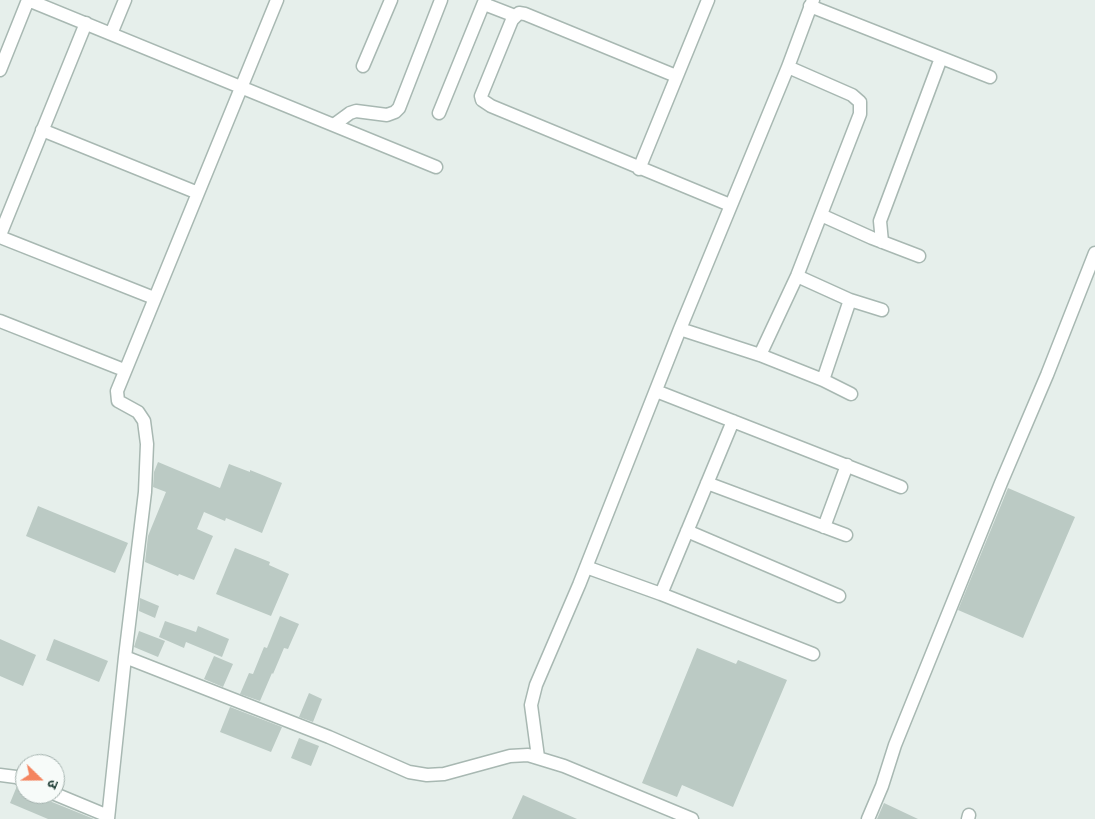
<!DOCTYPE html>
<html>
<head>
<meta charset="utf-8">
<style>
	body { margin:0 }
	#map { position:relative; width:1095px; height:819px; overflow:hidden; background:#e6efeb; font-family:"Public Sans","Noto Sans Devanagari",sans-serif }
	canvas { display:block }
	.north { position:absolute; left:15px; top:754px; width:50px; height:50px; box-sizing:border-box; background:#f7fbf9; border:1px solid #a3b1ad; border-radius:50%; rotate:112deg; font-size:14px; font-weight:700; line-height:20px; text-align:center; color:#24423a }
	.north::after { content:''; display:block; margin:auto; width:18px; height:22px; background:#f4845f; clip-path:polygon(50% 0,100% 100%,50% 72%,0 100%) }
</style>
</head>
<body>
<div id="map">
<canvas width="1095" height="819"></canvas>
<div class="north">उ</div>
</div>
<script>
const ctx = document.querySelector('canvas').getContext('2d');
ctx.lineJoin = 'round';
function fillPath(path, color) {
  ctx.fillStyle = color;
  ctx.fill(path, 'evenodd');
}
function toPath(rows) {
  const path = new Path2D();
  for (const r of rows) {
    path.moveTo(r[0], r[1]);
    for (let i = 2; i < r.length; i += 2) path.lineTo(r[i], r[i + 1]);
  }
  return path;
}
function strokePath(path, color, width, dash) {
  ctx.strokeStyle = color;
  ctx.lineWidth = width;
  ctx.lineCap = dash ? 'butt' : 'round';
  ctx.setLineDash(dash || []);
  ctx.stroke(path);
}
const building = toPath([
	[158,462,220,488,229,464,250,472,250,470,282,483,262,533,226,518,225,521,204,512,197,529,213,536,194,580,179,574,178,576,145,562,148,536,166,492,153,487,154,472],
	[1008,488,1075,517,1023,638,958,610],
	[38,506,128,543,115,573,26,536],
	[235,548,270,562,269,565,289,574,271,616,216,594],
	[140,598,159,606,155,618,139,611],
	[280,616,299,624,288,649,284,648,273,674,272,673,260,701,240,694,249,673,253,674,264,647,267,648],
	[165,621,196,632,198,626,229,639,222,657,186,642,184,648,159,637],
	[139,631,165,641,158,657,134,647],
	[0,639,36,655,23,686,0,676],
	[54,639,108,661,99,682,46,660],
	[697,648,736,664,738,660,787,680,733,807,682,785,677,797,642,783],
	[214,656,233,664,223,687,204,679],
	[309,693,322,699,313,722,299,717],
	[230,707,282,727,271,752,220,732],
	[299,738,319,746,311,766,291,758],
	[17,786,25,789,25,794,43,794,47,796,52,802,94,819,48,819,10,803],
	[523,795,577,819,512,819],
	[884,803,918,819,877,819]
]);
const street = toPath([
	[484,4,515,16],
	[810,6,990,77],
	[111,34,125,0],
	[363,66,391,0],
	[0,70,28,0,436,167],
	[676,76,525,14,519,13,512,20,481,96,482,100,491,106,730,205],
	[439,113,485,0],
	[335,124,350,113,356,111,387,115,395,112,399,108,441,0],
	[42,130,198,193],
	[639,169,708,0],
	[821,215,872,238,919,256],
	[0,235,86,23],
	[0,237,154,298],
	[882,242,880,221,941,58],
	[797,276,850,300,882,310],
	[0,321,124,370],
	[680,329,760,355,823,380,851,394],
	[760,355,797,276,860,114,860,102,852,95,788,67],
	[823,380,850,300],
	[656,391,901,487],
	[707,483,846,535],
	[824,527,847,465],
	[687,531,839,596],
	[586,567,661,594,813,654],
	[661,594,733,421],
	[125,657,329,737,409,772,427,775,444,774,510,756,528,755,564,766,692,819],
	[538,757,531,705,536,685,579,585,680,329,788,67,813,0],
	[0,775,16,777,25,781],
	[55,794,108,816],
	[108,819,125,657,145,492,147,444,144,421,138,412,118,401,117,391,277,0],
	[868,819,882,786,895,745,1001,483,1047,375,1095,253],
	[968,819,969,815]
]);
fillPath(building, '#bbcac4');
strokePath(street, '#a8b8b2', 15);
strokePath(street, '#fff', 12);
</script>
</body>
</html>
